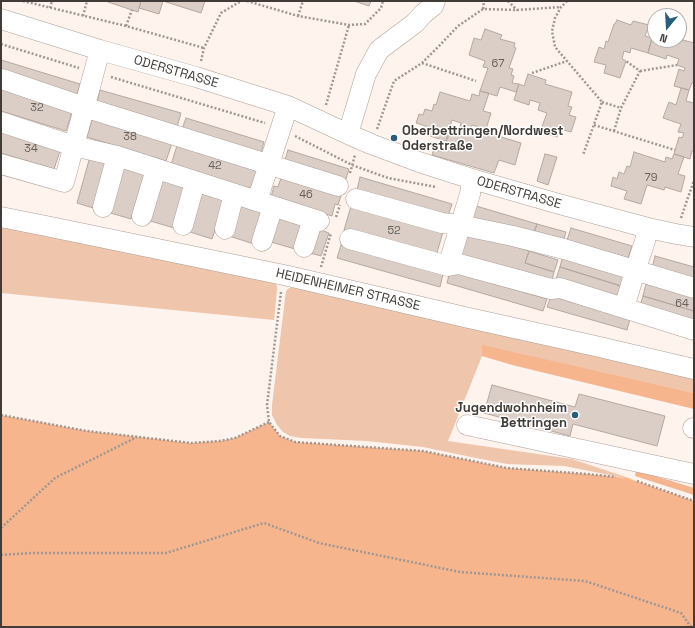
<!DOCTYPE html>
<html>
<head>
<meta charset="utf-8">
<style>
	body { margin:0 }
	#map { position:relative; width:695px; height:628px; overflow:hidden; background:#fef3ed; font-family:"Space Grotesk",sans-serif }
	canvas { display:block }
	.frame { position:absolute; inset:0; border:2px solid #413c38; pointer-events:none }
	.north { position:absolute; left:647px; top:8px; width:40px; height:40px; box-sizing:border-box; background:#fff; border:1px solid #b3b1af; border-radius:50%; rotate:198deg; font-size:11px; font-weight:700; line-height:16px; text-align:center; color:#413c38 }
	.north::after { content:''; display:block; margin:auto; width:14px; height:18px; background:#285e79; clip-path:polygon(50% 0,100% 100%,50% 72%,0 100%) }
</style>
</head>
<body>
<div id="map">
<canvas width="695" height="628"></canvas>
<div class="frame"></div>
<div class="north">N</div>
</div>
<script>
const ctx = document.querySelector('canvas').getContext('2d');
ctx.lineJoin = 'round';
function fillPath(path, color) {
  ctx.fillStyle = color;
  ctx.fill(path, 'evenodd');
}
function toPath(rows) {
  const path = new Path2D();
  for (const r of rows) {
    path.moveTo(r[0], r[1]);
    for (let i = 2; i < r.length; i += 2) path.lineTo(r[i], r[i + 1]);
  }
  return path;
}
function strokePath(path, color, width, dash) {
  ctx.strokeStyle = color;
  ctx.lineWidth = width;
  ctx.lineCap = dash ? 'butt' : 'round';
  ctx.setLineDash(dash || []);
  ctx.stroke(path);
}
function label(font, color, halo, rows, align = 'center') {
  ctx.font = font + ' "Space Grotesk",sans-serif';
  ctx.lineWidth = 3;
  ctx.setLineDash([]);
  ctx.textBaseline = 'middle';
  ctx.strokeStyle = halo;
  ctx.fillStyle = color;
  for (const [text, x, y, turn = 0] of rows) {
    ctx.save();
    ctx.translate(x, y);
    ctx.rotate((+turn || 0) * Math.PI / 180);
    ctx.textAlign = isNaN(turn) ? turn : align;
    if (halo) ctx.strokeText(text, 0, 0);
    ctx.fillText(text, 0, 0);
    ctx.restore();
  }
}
const green = toPath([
	[1,222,274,280,277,286,277,290,274,320,1,293],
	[293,287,694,379,694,393,482,346,482,356,448,441,572,459,635,480,564,466,507,464,476,458,423,447,367,441,301,438,290,436,283,432,277,425,272,415,272,405,286,291,289,288]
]);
const forest = toPath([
	[482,345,694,393,694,409,512,365,482,356],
	[1,415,87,431,191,443,220,441,235,438,269,422,280,436,295,442,423,451,507,468,587,474,627,478,694,501,694,627,1,627],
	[636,470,694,488,694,495,635,476]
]);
const building = toPath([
	[105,1,141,1,138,12,105,1],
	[141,1,205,1,201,13,163,1,159,14,139,8,141,1],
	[354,1,371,1,369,6,354,1],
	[617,20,631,25,633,21,649,25,645,36,652,38,648,53,631,48,630,53,624,51,622,59,626,61,620,78,604,73,606,65,594,62,599,47,604,49,606,41,608,42,614,24,615,24,617,20],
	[485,29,502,35,500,39,515,43,514,47,516,48,509,68,513,69,511,75,514,76,512,83,519,84,516,92,500,87,497,96,480,91,488,68,483,67,485,61,469,55,474,38,481,40,485,29],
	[652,38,660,41,660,40,679,40,679,39,694,43,694,83,692,83,689,90,674,86,679,69,684,71,685,68,677,65,679,59,667,55,666,59,648,53,652,38],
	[1,60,80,84,76,97,1,74,1,60],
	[528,74,546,80,545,84,572,92,568,106,572,107,569,115,576,117,571,132,560,129,557,137,540,132,547,113,538,110,540,103,530,100,529,105,514,100,519,84,524,86,528,74],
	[1,84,74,106,66,131,1,111,1,84],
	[681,88,689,90,686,101,694,103,694,151,692,151,690,159,674,154,679,137,682,138,684,133,678,132,681,124,663,118,669,102,676,105,681,88],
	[100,90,181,113,177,127,97,103,100,90],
	[480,91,489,93,483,111,491,113,486,129,472,125,470,131,460,128,461,123,452,120,446,141,430,136,432,128,416,123,419,114,423,115,425,109,432,111,434,104,436,105,440,92,470,101,472,94,479,96,480,91],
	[94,113,174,137,166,161,87,137,94,113],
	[186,118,264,142,261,153,182,129,186,118],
	[1,127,62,145,54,169,1,153,1,127],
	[451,128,470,134,472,128,521,143,515,165,499,160,494,173,432,155,434,149,443,152,451,128],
	[178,142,259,166,252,189,171,165,178,142],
	[288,150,349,169,345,182,284,163,288,150],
	[634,152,665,162,666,157,672,159,674,154,684,157,678,174,685,176,681,192,665,187,664,190,647,185,641,204,624,199,627,191,611,186,613,177,617,179,619,172,624,174,627,166,630,167,634,152],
	[91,153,107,158,93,208,77,203,91,153],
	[545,154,557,157,548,185,537,181,545,154],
	[122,163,146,170,131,219,107,212,122,163],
	[282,175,342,193,338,205,335,204,332,216,271,197,274,186,278,187,282,175],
	[160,177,186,184,174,228,147,220,160,177],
	[360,177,452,204,448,216,357,190,360,177],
	[201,188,226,196,212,239,187,231,201,188],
	[240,201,264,208,254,244,229,236,240,201],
	[351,206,443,232,436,256,344,230,351,206],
	[476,206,537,224,533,236,472,219,476,206],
	[280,214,303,222,295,249,271,242,280,214],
	[537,224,566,232,562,245,533,236,537,224],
	[571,228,632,246,628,258,567,240,571,228],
	[318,229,329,233,321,256,310,253,318,229],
	[467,232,529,251,525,263,554,272,551,284,459,255,467,232],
	[341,245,443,274,440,287,337,258,341,245],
	[529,251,558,260,554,272,525,263,529,251],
	[563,255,625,274,621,286,560,267,563,255],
	[655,256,694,267,694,281,652,269,655,256],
	[560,267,621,286,617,299,556,279,560,267],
	[450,271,547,299,543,311,447,283,450,271],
	[646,284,694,297,694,311,643,296,646,284],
	[551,296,630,319,627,330,547,307,551,296],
	[643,296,694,311,694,326,639,310,643,296],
	[492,385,575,407,579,394,665,416,657,446,573,424,570,436,484,413,492,385]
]);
const path = toPath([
	[23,1,126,26,204,48],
	[247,1,298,16,349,25,365,24,381,8,383,1],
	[508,1,517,10],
	[567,1,561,7,555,18,552,31,555,47,602,102,583,155],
	[50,8,52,1],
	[483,9,484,1],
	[83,16,87,1],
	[298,16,303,1],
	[126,26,132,10],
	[1,44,79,68],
	[201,61,204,48,221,13,241,1],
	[422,63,476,81],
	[640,71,677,65],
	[532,73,567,61],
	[111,77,265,123],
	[602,102,621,108,640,71,626,61],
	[326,105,349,25],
	[594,125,675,150],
	[377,129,394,81,422,63,440,45,458,26,483,9,517,10,561,7],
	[614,131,621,108],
	[295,136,352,165,388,178,436,187],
	[350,173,355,155],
	[336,217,340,205],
	[681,218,694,180],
	[321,267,331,233],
	[281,292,267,405,269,422,280,436,295,442,423,451,507,468,587,474,616,477],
	[1,415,87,431,191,443,220,441,235,438,269,422],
	[637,481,694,501],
	[1,528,55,478,137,437],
	[1,555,32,553,166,553,264,523,319,543,460,572,585,581,681,613,691,627]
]);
const minor = toPath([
	[1,19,100,50,196,77,288,106,348,134,371,144,419,162,472,179,559,204,648,228,676,234,694,237],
	[2,79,84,107,338,186],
	[1,122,74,146,117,156,319,221],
	[348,134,366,74,379,50,415,23,423,14,433,6,435,1],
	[1,164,64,182,100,50],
	[356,199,442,223,460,225,513,236,564,249,694,288],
	[257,201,288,106],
	[103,207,117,156],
	[142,216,156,169],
	[1,217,46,226,284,275,469,318,591,345,694,369],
	[183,225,195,182],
	[225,229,234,194],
	[350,239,448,266,459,264,551,289,560,288,694,330],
	[262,241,273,206],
	[304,247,313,219],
	[448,266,470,194,472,179],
	[624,308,635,271,645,241,648,228],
	[467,425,694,474],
	[693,428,694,428]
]);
const markers = [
	[394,138,4,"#285e79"],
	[575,415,4,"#285e79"]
];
const numberNames = [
	["67",498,64],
	["32",37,108],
	["38",130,137],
	["34",31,149],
	["42",215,166],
	["79",651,178],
	["46",306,195],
	["52",394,231],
	["64",682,304]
];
const streetNames = [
	["ODERSTRASSE",176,72,16],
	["ODERSTRASSE",519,193,16],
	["HEIDENHEIMER STRASSE",348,290,13]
];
const poiNames = [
	["Oberbettringen/Nordwest",402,131],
	["Oderstraße",402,146],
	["Jugendwohnheim",567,408,"right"],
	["Bettringen",567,423,"right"]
];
fillPath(green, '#efc5ac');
fillPath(forest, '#f6b58d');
fillPath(building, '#dbcec6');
strokePath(building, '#b5a8a0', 1);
strokePath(minor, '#ac9f98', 21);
strokePath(path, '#9f9792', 2.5, [2, 2]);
strokePath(minor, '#fff', 20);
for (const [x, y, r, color] of markers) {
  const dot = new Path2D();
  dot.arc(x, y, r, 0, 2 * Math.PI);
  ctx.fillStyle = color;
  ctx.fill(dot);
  strokePath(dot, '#fff', 1.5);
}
label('11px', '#68605c', null, numberNames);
label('13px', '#413c38', '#fff', streetNames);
label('bold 13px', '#413c38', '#fff', poiNames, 'left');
</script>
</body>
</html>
